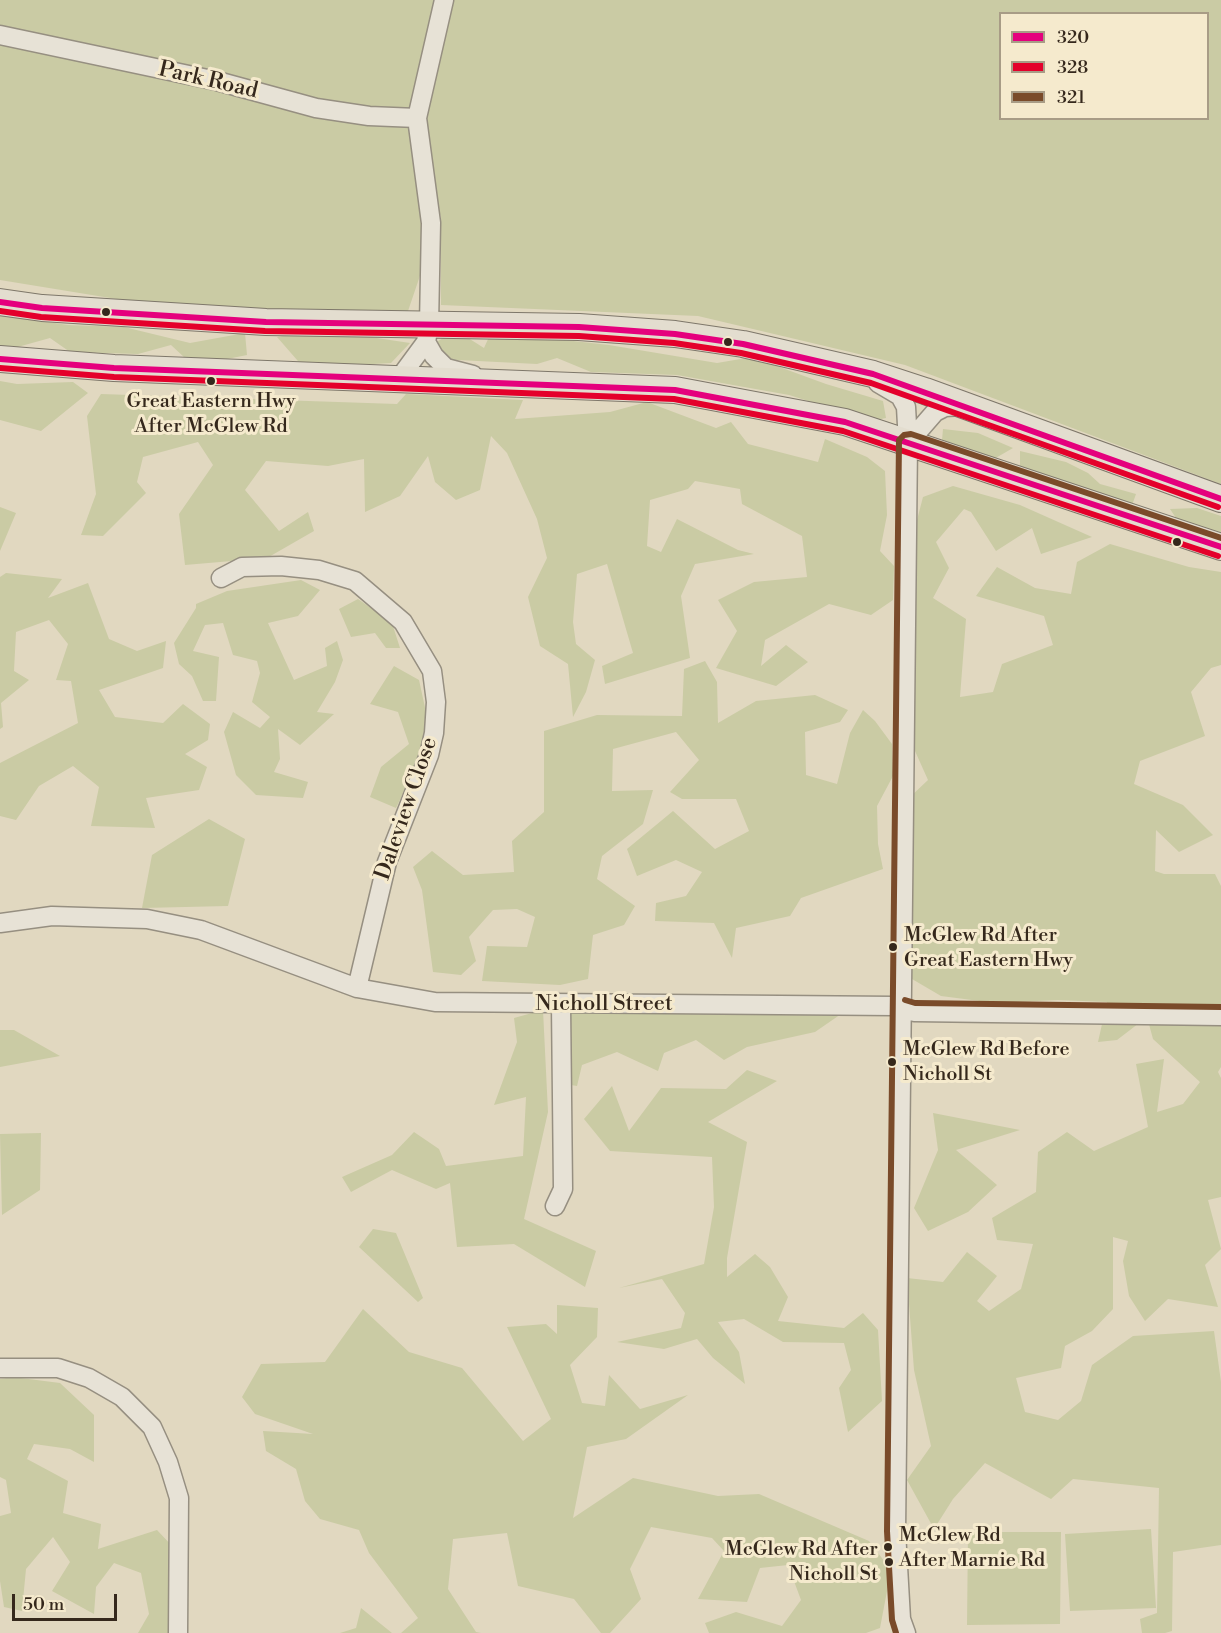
<!DOCTYPE html>
<html>
<head>
<meta charset="utf-8">
<style>
	body { margin:0 }
	#map { position:relative; width:1221px; height:1633px; overflow:hidden; background:#e1d8c0; font-family:"Libre Bodoni",serif }
	canvas { display:block }
	.legend { position:absolute; left:999px; top:12px; width:210px; height:108px; box-sizing:border-box; background:#f5eacd; border:2px solid #a89c86; margin:0; padding:8px 10px; list-style:none; font-size:18px; color:#35281c }
	.legend li { display:flex; align-items:center; gap:12px; height:30px }
	.legend b { width:30px; border:2px solid #a89c86 }
	.scale { position:absolute; left:12px; top:1594px; width:105px; height:27px; box-sizing:border-box; border:3px solid #35281c; border-top:0; padding-left:8px; font-size:18px; line-height:21px; white-space:nowrap; color:#35281c; -webkit-text-stroke:4px #f5eacd; paint-order:stroke }
</style>
</head>
<body>
<div id="map">
<canvas width="1221" height="1633"></canvas>
<ul class="legend">
<li><b style="height:8px;background:#e5007d"></b>320</li>
<li><b style="height:8px;background:#e4002b"></b>328</li>
<li><b style="height:8px;background:#7a4b2a"></b>321</li>
</ul>
<div class="scale">50 m</div>
</div>
<script>
const ctx = document.querySelector('canvas').getContext('2d');
ctx.lineJoin = 'round';
function fillPath(path, color) {
  ctx.fillStyle = color;
  ctx.fill(path, 'evenodd');
}
function toPath(rows) {
  const path = new Path2D();
  for (const r of rows) {
    path.moveTo(r[0], r[1]);
    for (let i = 2; i < r.length; i += 2) path.lineTo(r[i], r[i + 1]);
  }
  return path;
}
function strokePath(path, color, width, dash) {
  ctx.strokeStyle = color;
  ctx.lineWidth = width;
  ctx.lineCap = dash ? 'butt' : 'round';
  ctx.setLineDash(dash || []);
  ctx.stroke(path);
}
function label(font, color, halo, rows, align = 'center') {
  ctx.font = font + ' "Libre Bodoni",serif';
  ctx.lineWidth = 6;
  ctx.setLineDash([]);
  ctx.textBaseline = 'middle';
  ctx.strokeStyle = halo;
  ctx.fillStyle = color;
  for (const [text, x, y, turn = 0] of rows) {
    ctx.save();
    ctx.translate(x, y);
    ctx.rotate((+turn || 0) * Math.PI / 180);
    ctx.textAlign = isNaN(turn) ? turn : align;
    if (halo) ctx.strokeText(text, 0, 0);
    ctx.fillText(text, 0, 0);
    ctx.restore();
  }
}
const green = toPath([
	[0,0,1221,0,1221,484,905,365,698,316,441,305,441,214,408,311,196,312,0,280],
	[1000,14,1208,14,1208,118,1000,118],
	[0,315,68,325,124,327,190,343,245,333,247,355,217,361,185,358,171,345,138,354,70,352,50,338,14,348,0,346],
	[311,331,337,332,410,343,391,363,304,368,277,337],
	[446,336,465,336,484,348,489,337,547,338,609,345,717,363,752,357,826,384,883,401,886,418,872,421,789,395,677,375,591,372,557,358,537,364,438,359,435,343],
	[0,381,17,384,73,382,88,393,41,431,0,420],
	[101,394,397,404,406,394,523,400,515,419,610,412,647,402,716,428,731,422,748,444,818,462,825,439,867,457,885,471,887,515,880,551,894,566,893,600,871,615,829,604,765,640,761,666,786,645,808,662,776,686,716,668,737,631,718,600,754,582,807,577,802,536,742,504,740,489,695,481,688,489,650,500,647,546,661,552,677,519,738,550,754,554,695,564,681,596,690,658,605,684,602,666,633,653,607,564,577,574,573,622,576,644,595,660,586,692,573,717,568,664,540,646,528,597,547,558,537,519,507,453,491,436,480,490,456,500,435,482,428,456,400,496,365,512,364,459,328,466,266,461,245,490,279,531,308,512,314,531,267,558,185,565,179,514,213,465,198,442,143,457,137,482,146,493,103,536,81,535,96,494,87,416],
	[943,429,978,433,1013,448,987,463,941,451],
	[1020,451,1066,462,1088,473,1100,484,1136,494,1130,511,1027,476,1020,466],
	[953,486,1020,505,1092,537,1041,554,1032,528,996,551,971,512,964,509,936,542,949,568,933,598,966,619,960,697,993,692,1002,664,1053,645,1044,616,976,596,997,567,1035,588,1071,594,1077,562,1110,544,1189,567,1221,572,1221,665,1211,668,1191,692,1205,736,1140,761,1134,784,1183,805,1213,835,1179,852,1156,830,1155,871,1164,874,1215,874,1221,886,1221,1067,1218,1072,1221,1078,1221,1197,1208,1200,1221,1249,1205,1265,1218,1307,1168,1299,1145,1321,1129,1296,1123,1261,1128,1241,1113,1237,1113,1309,1092,1331,1065,1346,1061,1368,1016,1378,1025,1412,1058,1420,1081,1401,1092,1365,1133,1336,1214,1331,1221,1382,1221,1545,1173,1552,1172,1631,1165,1633,1142,1633,1140,1619,1157,1613,1159,1488,1073,1479,1051,1499,985,1463,953,1499,934,1529,907,1480,931,1446,914,1370,907,1278,943,1282,967,1252,997,1276,977,1301,989,1311,1021,1289,1033,1244,997,1240,992,1218,1036,1192,1038,1152,1067,1132,1094,1151,1148,1127,1136,1064,1164,1059,1157,1112,1183,1104,1200,1082,1153,1039,1147,1017,1117,1040,1098,1042,1107,1002,1058,1000,995,1003,941,996,912,979,909,798,928,780,915,751,909,662,910,547,923,497],
	[0,507,16,513,0,551],
	[1197,508,1221,516,1221,547,1180,524,1170,509],
	[6,573,62,579,48,598,88,583,109,639,137,651,166,641,163,668,99,690,115,717,163,723,183,704,210,724,208,740,185,754,207,767,199,790,146,798,155,828,91,826,99,787,73,766,39,786,16,820,0,816,0,763,78,723,71,681,56,680,68,644,49,620,16,632,14,671,29,680,1,703,3,727,0,729,0,577],
	[301,580,320,590,298,616,268,623,294,680,327,666,325,648,337,641,343,660,335,682,317,712,334,714,300,745,278,729,280,759,274,772,308,782,303,798,256,795,236,775,224,732,233,712,260,728,270,717,252,702,260,673,257,661,233,655,223,623,205,625,193,651,219,657,216,701,203,701,192,676,179,664,174,643,196,608,196,604,227,591],
	[358,599,392,623,400,648,386,648,375,633,351,637,339,609],
	[705,661,717,682,718,723,756,701,815,695,848,710,840,722,805,732,806,775,837,784,850,733,863,710,875,721,892,744,893,776,877,806,878,844,883,869,801,898,790,916,736,928,732,958,714,923,655,921,656,903,686,896,702,872,676,860,637,876,627,849,673,811,715,849,749,831,736,799,682,799,670,792,699,760,676,732,613,749,612,791,653,790,643,824,602,856,597,879,635,906,624,925,593,935,588,979,560,985,482,981,487,946,527,947,535,917,517,909,493,910,469,937,476,961,461,975,433,972,422,890,413,867,432,851,463,875,514,872,512,841,544,812,544,731,597,715,682,716,684,669],
	[394,666,419,680,431,735,396,808,370,797,381,767,409,744,398,712,370,704],
	[209,819,245,839,228,906,142,908,152,855],
	[581,996,857,1003,815,1032,747,1047,724,1060,696,1040,664,1053,658,1071,617,1052,582,1065,577,1086,559,1083,552,1047],
	[543,1010,548,1112,524,1219,596,1251,585,1287,514,1244,457,1247,450,1183,436,1189,392,1170,351,1192,342,1177,392,1155,414,1132,439,1149,446,1166,523,1156,526,1097,494,1105,517,1042,514,1018],
	[0,1030,14,1030,60,1056,0,1067],
	[747,1070,777,1081,708,1122,747,1142,727,1258,727,1277,755,1254,770,1267,788,1297,778,1321,844,1328,863,1313,878,1330,882,1401,848,1432,839,1388,851,1370,844,1343,783,1342,744,1319,718,1322,739,1352,745,1384,713,1358,697,1339,664,1349,617,1342,681,1328,685,1313,662,1279,619,1288,704,1264,714,1207,712,1157,610,1151,584,1119,612,1086,629,1131,661,1088,726,1089],
	[933,1113,1020,1130,956,1150,997,1185,968,1212,928,1231,914,1208,938,1150],
	[41,1133,40,1190,2,1215,0,1134],
	[373,1229,396,1233,423,1298,418,1302,359,1247],
	[557,1305,598,1308,597,1337,570,1365,582,1403,605,1406,609,1375,640,1409,688,1395,626,1439,587,1447,573,1518,633,1478,718,1496,759,1494,869,1541,891,1570,880,1628,866,1633,709,1633,705,1623,736,1612,782,1626,801,1600,788,1565,760,1568,747,1602,698,1599,724,1551,712,1538,651,1527,630,1569,641,1599,610,1633,601,1633,574,1599,518,1586,507,1533,453,1539,448,1589,476,1632,481,1633,401,1633,418,1618,369,1553,359,1530,320,1519,305,1501,296,1469,266,1451,263,1431,313,1434,255,1414,242,1397,261,1364,325,1362,363,1309,409,1352,462,1368,523,1441,551,1419,507,1327,546,1324,557,1334],
	[13,1377,60,1383,94,1415,94,1462,70,1449,34,1444,27,1459,68,1481,63,1513,101,1524,98,1549,157,1530,174,1548,168,1613,170,1633,138,1633,149,1614,141,1573,114,1563,96,1587,94,1614,52,1591,70,1562,53,1537,26,1569,22,1611,4,1607,0,1581,0,1516,11,1513,6,1480,0,1477,0,1379],
	[1151,1529,1156,1608,1070,1611,1065,1534],
	[968,1532,1061,1532,1060,1624,967,1625],
	[361,1608,392,1633,340,1633,356,1628]
]);
const minor = toPath([
	[0,35,217,81,316,108,369,116,417,118,444,0],
	[426,342,434,356,446,368,473,375],
	[398,380,426,342,429,325,431,223,417,118],
	[878,383,900,396,906,407,908,443,896,1531,901,1619,906,1633],
	[908,443,935,412,945,407,963,406],
	[221,578,242,567,281,566,319,570,355,581,403,622,432,671,436,702,434,733,429,755,387,862,357,988],
	[0,923,52,916,147,919,201,930,357,988,435,1002,894,1006,914,1012,1221,1016],
	[555,1206,563,1189,561,1005],
	[0,1368,58,1368,89,1378,122,1397,152,1427,168,1462,179,1498,178,1633]
]);
const highway = toPath([
	[0,302,42,308,266,322,579,327,675,334,743,344,873,374,925,391,1221,499],
	[0,359,114,368,675,390,845,422,1221,547]
]);
const bus1 = toPath([
	[0,302,42,308,266,322,579,327,675,334,743,344,873,374,1221,499],
	[0,359,114,368,675,390,845,422,1221,547]
]);
const bus2 = toPath([
	[0,311,41,317,265,331,579,336,674,343,741,353,871,383,1218,507],
	[0,368,114,377,674,399,843,431,1218,556]
]);
const bus3 = toPath([
	[905,1000,915,1003,1221,1007],
	[896,1633,892,1620,887,1531,899,440,904,435,911,434,1221,538]
]);
const markers = [
	[106,312,5,"#35281c"],
	[728,342,5,"#35281c"],
	[211,381,5,"#35281c"],
	[1177,542,5,"#35281c"],
	[893,947,5,"#35281c"],
	[892,1062,5,"#35281c"],
	[888,1547,5,"#35281c"],
	[889,1562,5,"#35281c"]
];
const busNames = [
	["Great Eastern Hwy",211,402,"center"],
	["After McGlew Rd",211,427,"center"],
	["McGlew Rd After",904,936],
	["Great Eastern Hwy",904,961],
	["McGlew Rd Before",903,1050],
	["Nicholl St",903,1075],
	["McGlew Rd",899,1536],
	["After Marnie Rd",899,1561],
	["McGlew Rd After",878,1550,"right"],
	["Nicholl St",878,1575,"right"]
];
const streetNames = [
	["Park Road",208,81,13],
	["Daleview Close",407,809,-71],
	["Nicholl Street",604,1005]
];
fillPath(green, '#cacba4');
strokePath(minor, '#968f81', 21);
strokePath(highway, '#7e776a', 28);
strokePath(minor, '#e7e2d6', 18);
strokePath(highway, '#e3ddcf', 26);
strokePath(bus1, '#e5007d', 6);
strokePath(bus2, '#e4002b', 6);
strokePath(bus3, '#7a4b2a', 6);
for (const [x, y, r, color] of markers) {
  const dot = new Path2D();
  dot.arc(x, y, r, 0, 2 * Math.PI);
  ctx.fillStyle = color;
  ctx.fill(dot);
  strokePath(dot, '#f5eacd', 2);
}
label('20px', '#35281c', '#f5eacd', busNames, 'left');
label('22px', '#35281c', '#f5eacd', streetNames);
</script>
</body>
</html>
